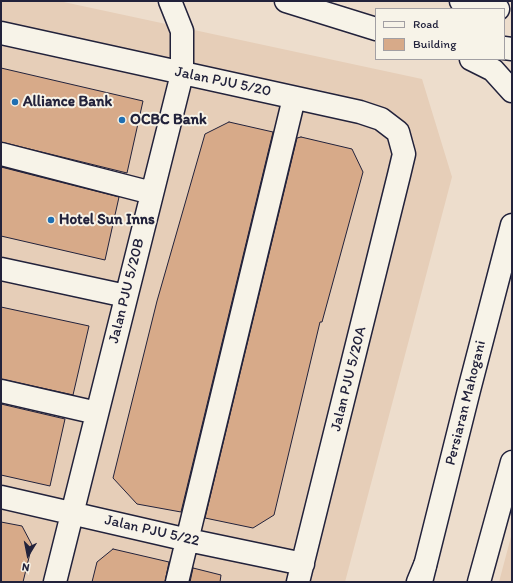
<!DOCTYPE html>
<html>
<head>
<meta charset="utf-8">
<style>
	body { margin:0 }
	#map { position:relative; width:513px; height:583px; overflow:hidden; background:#edddcc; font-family:Itim,sans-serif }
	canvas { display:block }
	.frame { position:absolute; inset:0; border:2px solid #22223b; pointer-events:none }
	.legend { position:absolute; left:375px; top:8px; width:130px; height:52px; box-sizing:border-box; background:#f7f3e8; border:1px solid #a29fa3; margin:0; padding:5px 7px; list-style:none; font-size:12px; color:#22223b }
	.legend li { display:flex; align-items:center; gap:8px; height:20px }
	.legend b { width:20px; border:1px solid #a29fa3 }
	.north { position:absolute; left:8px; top:535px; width:40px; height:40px; -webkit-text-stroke:3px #f7f3e8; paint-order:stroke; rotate:190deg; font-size:11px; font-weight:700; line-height:16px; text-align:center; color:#22223b }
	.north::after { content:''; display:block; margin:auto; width:14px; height:18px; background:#22223b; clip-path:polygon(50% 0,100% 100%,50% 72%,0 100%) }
</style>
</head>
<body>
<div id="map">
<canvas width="513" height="583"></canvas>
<div class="frame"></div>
<ul class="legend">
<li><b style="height:5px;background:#f7f3e8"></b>Road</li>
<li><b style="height:11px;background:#d7aa89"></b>Building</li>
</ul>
<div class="north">N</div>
</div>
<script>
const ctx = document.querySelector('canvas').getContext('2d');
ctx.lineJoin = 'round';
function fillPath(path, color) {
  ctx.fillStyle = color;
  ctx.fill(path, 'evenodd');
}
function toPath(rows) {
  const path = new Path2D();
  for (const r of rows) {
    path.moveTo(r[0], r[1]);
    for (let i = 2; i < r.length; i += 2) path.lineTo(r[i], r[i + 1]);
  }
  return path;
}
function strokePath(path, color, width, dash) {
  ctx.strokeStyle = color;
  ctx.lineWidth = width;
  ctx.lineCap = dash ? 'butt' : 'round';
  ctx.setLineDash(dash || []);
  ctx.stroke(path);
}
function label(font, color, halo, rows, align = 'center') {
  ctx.font = font + ' Itim,sans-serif';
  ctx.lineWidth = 4;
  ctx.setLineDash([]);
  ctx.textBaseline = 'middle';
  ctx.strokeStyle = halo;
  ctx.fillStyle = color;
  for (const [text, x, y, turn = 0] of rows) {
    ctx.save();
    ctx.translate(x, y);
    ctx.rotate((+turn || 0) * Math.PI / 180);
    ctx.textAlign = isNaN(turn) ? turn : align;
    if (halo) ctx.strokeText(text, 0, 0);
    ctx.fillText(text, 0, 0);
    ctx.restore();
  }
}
const built = toPath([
	[1,1,59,1,422,79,452,177,345,582,1,582],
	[512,533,512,582,499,582]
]);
const building = toPath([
	[1,68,143,101,127,173,1,142,1,68],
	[229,122,273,132,181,512,137,504,113,478,157,301,205,134,229,122],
	[301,137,352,149,363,172,322,322,320,322,274,515,253,528,205,518,297,138,301,137],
	[1,167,119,197,105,260,1,236,1,167],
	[1,307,89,326,73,395,1,379,1,307],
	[1,404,65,419,50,486,1,475,1,404],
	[1,522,22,526,32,545,23,582,1,582,1,522],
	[113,549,169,562,165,582,92,582,97,562,113,549],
	[193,568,221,575,220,582,190,582,193,568]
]);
const minor = toPath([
	[461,1,498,9],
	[1,33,360,112,381,119,398,132,404,154,399,175,298,582],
	[504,48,512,49],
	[1,154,152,193],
	[1,269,126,296],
	[1,391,97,413],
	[1,497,188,540,303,564],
	[55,582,182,74,182,31,170,1],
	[177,582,294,98]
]);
const major = toPath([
	[286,1,376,29],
	[471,59,493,70,512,91],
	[421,582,469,390,512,225],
	[479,582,512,462]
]);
const highway = toPath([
	[418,582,425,565]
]);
const markers = [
	[15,102,4,"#1f6fb2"],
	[122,120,4,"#1f6fb2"],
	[51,220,4,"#1f6fb2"]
];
const streetNames = [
	["Jalan PJU 5/20",223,82,12],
	["Jalan PJU 5/20B",127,291,-76],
	["Jalan PJU 5/20A",349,379,-76],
	["Persiaran Mahogani",466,403,-76],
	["Jalan PJU 5/22",152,531,13]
];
const poiNames = [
	["Alliance Bank",23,102],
	["OCBC Bank",130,120],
	["Hotel Sun Inns",59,220]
];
fillPath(built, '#e6ceb8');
fillPath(building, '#d7aa89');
strokePath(building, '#22223b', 1);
strokePath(minor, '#22223b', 25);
strokePath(major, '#22223b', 25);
strokePath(highway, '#22223b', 25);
strokePath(minor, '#f7f3e8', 22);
strokePath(major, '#f7f3e8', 22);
strokePath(highway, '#f7f3e8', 22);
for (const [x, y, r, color] of markers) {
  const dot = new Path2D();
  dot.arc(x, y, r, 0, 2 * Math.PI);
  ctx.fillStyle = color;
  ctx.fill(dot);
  strokePath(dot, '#f7f3e8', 1.5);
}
label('15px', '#22223b', '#f7f3e8', streetNames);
label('bold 15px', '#22223b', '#f7f3e8', poiNames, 'left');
</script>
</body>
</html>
